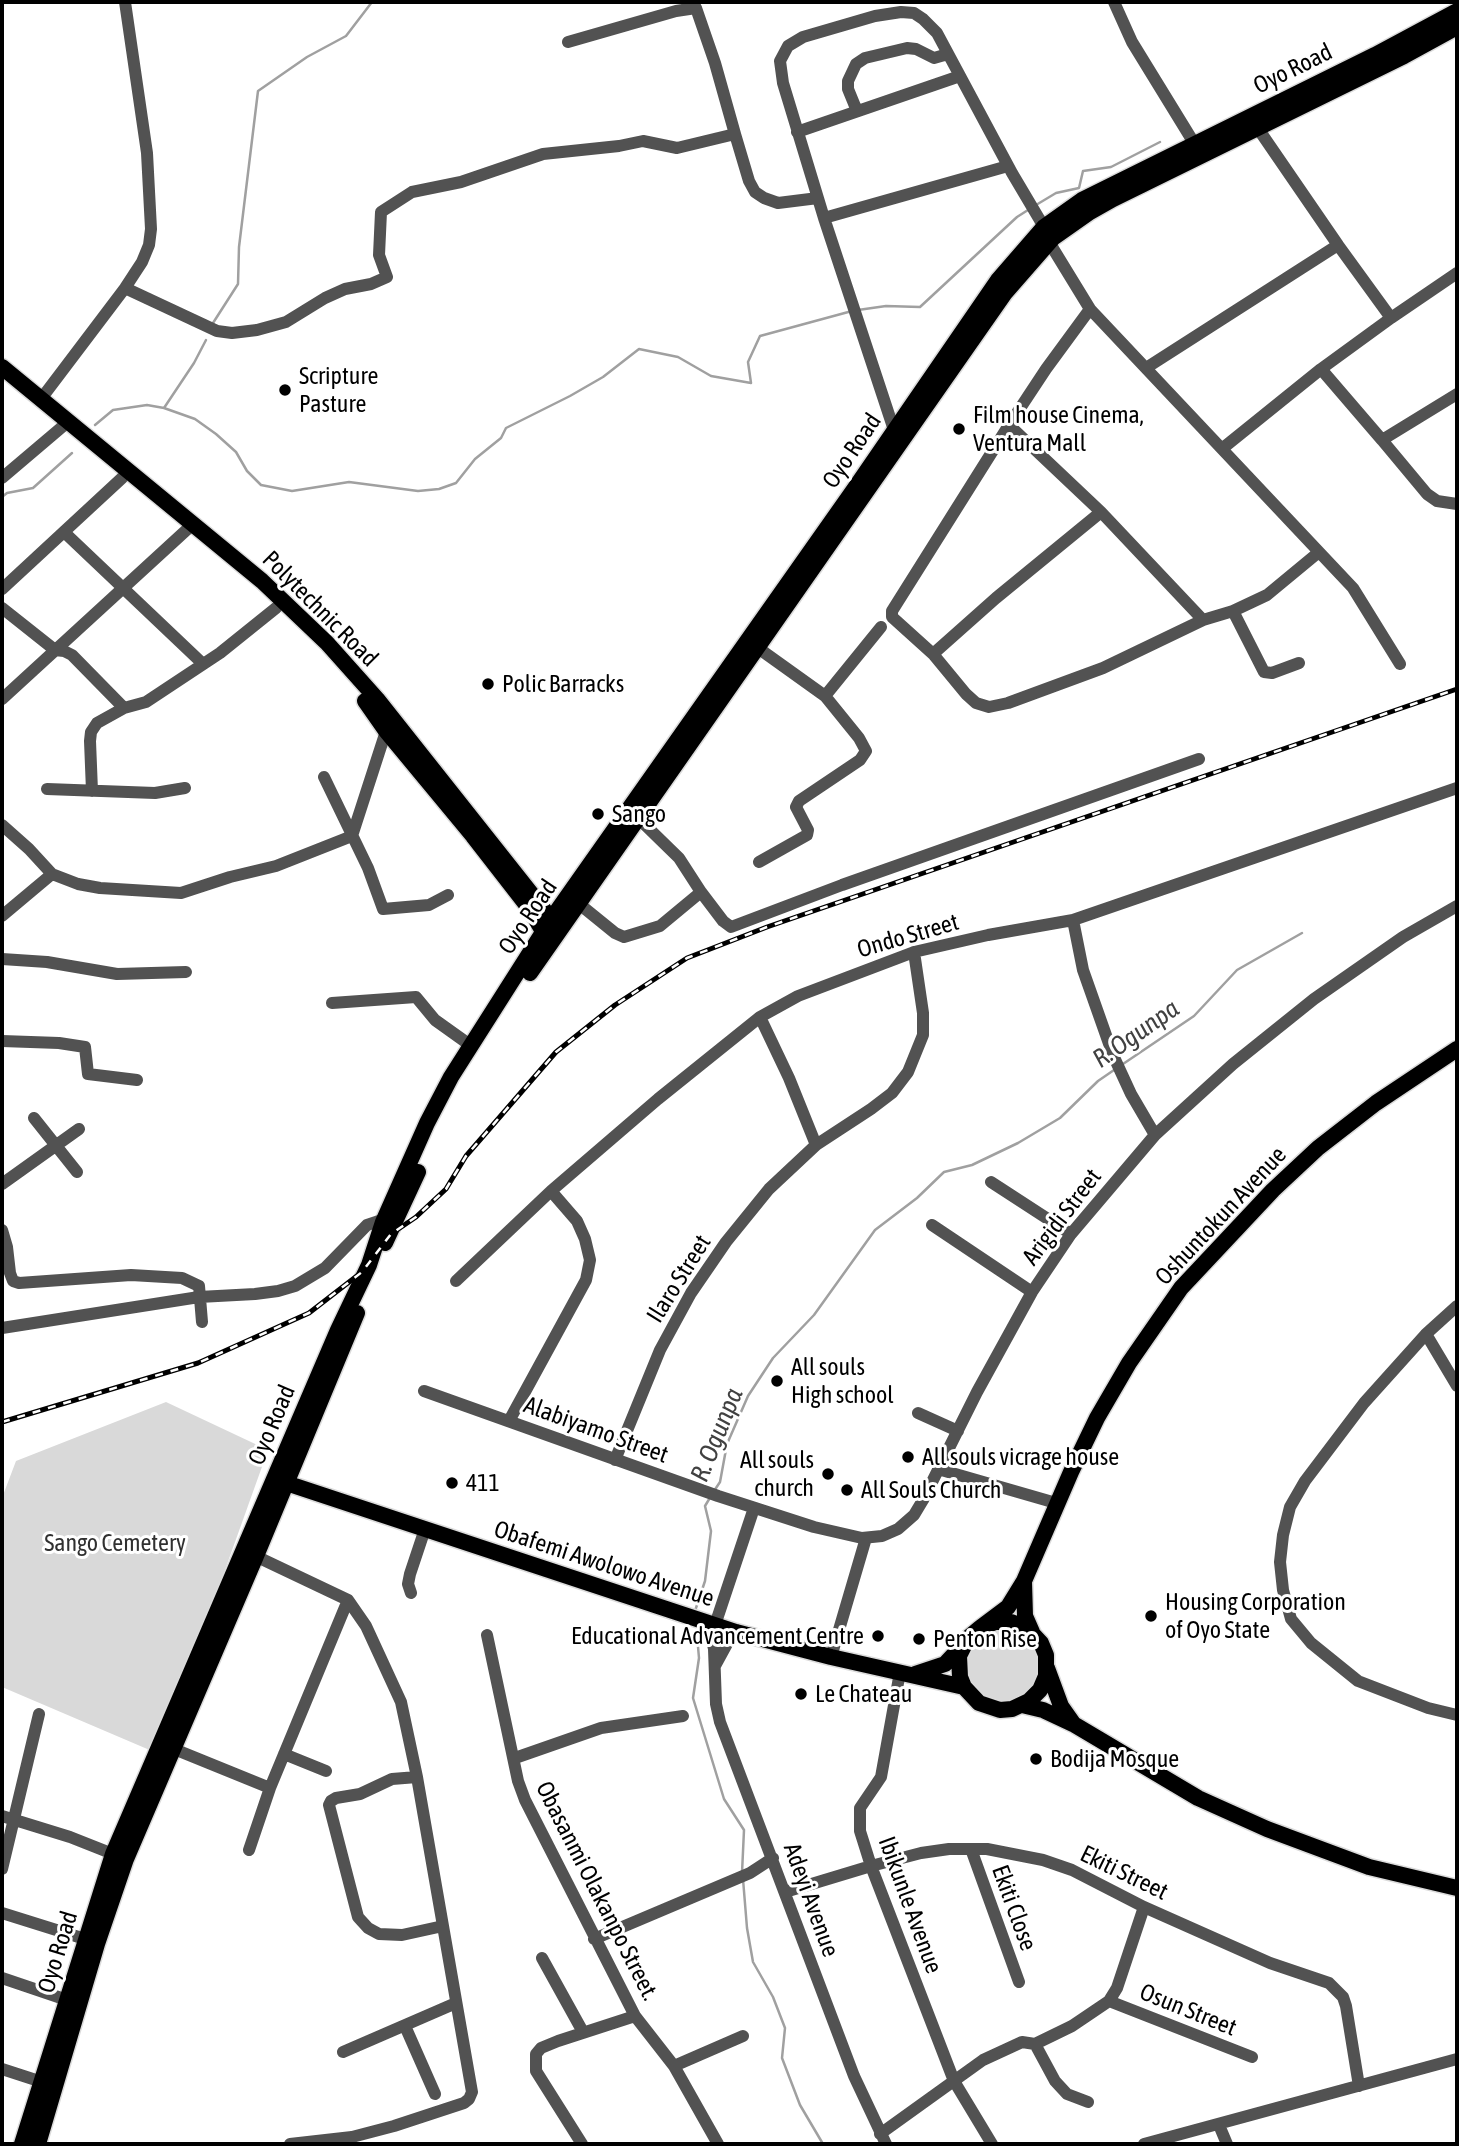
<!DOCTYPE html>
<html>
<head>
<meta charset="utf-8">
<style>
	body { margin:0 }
	#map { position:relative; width:1459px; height:2146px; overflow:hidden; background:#fff; font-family:"Asap Condensed",sans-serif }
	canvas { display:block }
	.frame { position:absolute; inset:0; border:4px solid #000; pointer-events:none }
</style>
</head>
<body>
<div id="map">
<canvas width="1459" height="2146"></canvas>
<div class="frame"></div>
</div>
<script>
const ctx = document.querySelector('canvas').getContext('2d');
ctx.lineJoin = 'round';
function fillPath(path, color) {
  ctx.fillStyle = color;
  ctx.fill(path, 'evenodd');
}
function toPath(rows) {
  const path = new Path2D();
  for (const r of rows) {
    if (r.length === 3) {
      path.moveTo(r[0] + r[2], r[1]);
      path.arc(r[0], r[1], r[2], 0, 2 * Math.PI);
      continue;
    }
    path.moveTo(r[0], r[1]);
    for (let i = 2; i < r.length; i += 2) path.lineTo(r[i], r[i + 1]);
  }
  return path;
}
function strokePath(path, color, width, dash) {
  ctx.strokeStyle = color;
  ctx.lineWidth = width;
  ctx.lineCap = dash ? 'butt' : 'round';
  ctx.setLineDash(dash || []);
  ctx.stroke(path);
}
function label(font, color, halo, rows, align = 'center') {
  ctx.font = font + ' "Asap Condensed",sans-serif';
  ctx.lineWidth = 6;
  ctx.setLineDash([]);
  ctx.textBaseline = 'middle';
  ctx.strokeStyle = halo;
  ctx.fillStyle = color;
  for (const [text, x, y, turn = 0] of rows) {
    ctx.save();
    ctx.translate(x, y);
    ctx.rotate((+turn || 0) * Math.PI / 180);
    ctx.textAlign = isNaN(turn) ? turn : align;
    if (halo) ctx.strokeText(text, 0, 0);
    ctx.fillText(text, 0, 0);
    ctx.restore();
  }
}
const green = toPath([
	[166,1402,268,1450,159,1754,2,1687,2,1498,16,1461],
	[1003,1666,37]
]);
const stream = toPath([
	[1036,205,1056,193,1079,188,1083,171,1111,167,1160,142],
	[858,310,886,306,920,307,1017,217,1028,210],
	[213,323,238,284,239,247,258,91,307,57,346,36,372,2],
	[164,408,194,363,206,340],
	[95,425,113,410,147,405,164,408,195,419,216,434,236,452,247,471,261,485,292,491,349,482,418,491,439,489,456,483,475,459,501,438,506,428,570,396,603,377,639,349,678,357,711,376,751,383,748,362,760,336,852,311],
	[2,497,7,493,33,488,72,453],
	[1123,1064,1194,1016,1237,970,1302,933],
	[714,1491,720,1482,727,1444,748,1396,773,1358,814,1315,875,1230,917,1198,944,1172,972,1165,1018,1143,1060,1118,1098,1081,1114,1070],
	[695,1611,705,1581,711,1531,705,1506,711,1496],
	[696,1624,699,1658,693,1698,724,1799,744,1830,742,1873],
	[743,1879,747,1928,753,1962,773,1997,785,2028,782,2058,800,2105,823,2144]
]);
const minor = toPath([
	[1114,2,1132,42,1194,143],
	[568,42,676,11,696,8,715,63,735,134],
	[857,111,848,89,848,81,856,64,865,58,907,48,916,49,934,58,948,54],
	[797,132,960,76],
	[824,218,1008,166],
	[125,288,217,331,232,333,257,330,286,322,325,298,345,289,371,284,387,277,379,255,381,212,412,192,461,182,543,154,619,146,643,141,677,148,735,134,749,181,755,192,764,198,778,203,818,198],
	[1090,309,1353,588,1400,664],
	[1391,318,1457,273],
	[1146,368,1338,245,1257,127],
	[1321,369,1382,440,1457,394],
	[41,399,125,288,142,262,149,245,151,229,147,153,125,2],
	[1009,425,892,611,892,617,933,654,996,598,1101,512,1009,425,1046,369,1090,309,1049,242],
	[894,430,824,218,783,83,780,61,788,46,803,37,875,16,901,12,914,13,923,19,937,33,1012,173,1044,227],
	[1382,440,1427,494,1437,501,1457,504],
	[1223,448,1321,369,1391,318,1338,245],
	[2,478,62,427],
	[1101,512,1203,620],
	[64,532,202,663],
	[2,589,122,478],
	[2,608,55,650,64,651,72,655,124,708],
	[1233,611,1264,672,1272,673,1299,663],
	[758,648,825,696,859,738,866,751,860,760,799,801,796,807,808,830,807,835,759,862],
	[933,654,966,694,976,703,989,707,1008,703,1103,668,1203,620,1233,611,1267,595,1319,552],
	[825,696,881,627],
	[2,699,193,524],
	[324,777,368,868,383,909,429,905,448,895],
	[47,789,155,793,185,788],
	[92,791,90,741,91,732,97,723,124,708,146,702,220,653,276,608],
	[2,825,29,849,52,874,78,884,100,888,181,893,230,877,276,866,352,836,386,731],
	[701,892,723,921,731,927,842,885,1199,759],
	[578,903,615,933,624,937,660,926,701,892,679,858,638,818],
	[2,916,52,874],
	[1073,920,1083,970,1113,1055,1131,1094,1155,1135],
	[2,959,47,962,117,974,186,972],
	[332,1003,416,997,435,1020,470,1045],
	[760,1017,789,1078,816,1145],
	[2,1041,59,1043,85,1047,88,1074,137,1080],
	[34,1118,77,1172],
	[991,1182,1071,1234],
	[2,1184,79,1129],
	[932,1225,1032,1292],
	[2,1230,7,1247,10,1273,13,1281,19,1283,131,1275,182,1278,199,1286,202,1322],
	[456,1281,551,1191,658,1099,760,1017,798,996,914,952,988,935,1073,920,1457,788],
	[1457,1306,1426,1334,1364,1403,1305,1481,1290,1507,1283,1535,1280,1562,1283,1590,1291,1619,1311,1643,1358,1681,1428,1708,1457,1715],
	[2,1328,199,1297,255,1294,278,1291,295,1286,325,1268,367,1225,379,1221,390,1225],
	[1426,1334,1457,1386],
	[424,1391,718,1496,814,1527,862,1538,882,1536,898,1529,914,1515,923,1500,977,1392,1032,1292,1071,1234,1155,1135,1233,1064,1314,999,1403,937,1457,906],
	[918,1413,958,1431],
	[509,1421,586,1280,590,1260,585,1239,577,1221,551,1191],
	[615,1460,660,1350,691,1293,726,1242,769,1189,816,1145,871,1109,892,1093,908,1072,923,1035,923,1013,914,952],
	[938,1469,1056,1503],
	[249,1553,348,1600,366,1626,401,1702,417,1777,472,2092,469,2099,464,2103,394,2126,352,2137,290,2144],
	[411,1593,408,1584,410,1574,425,1529],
	[708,1623,714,1649,716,1704,720,1722,854,2076,886,2144],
	[715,1625,754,1508],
	[487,1635,518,1781,525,1800,635,2016,674,2066,718,2144],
	[831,1657,866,1538],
	[715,1666,727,1644,736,1632],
	[900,1672,881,1777,860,1808,860,1831,871,1866,954,2081,992,2144],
	[174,1749,270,1788],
	[284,1754,326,1771],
	[515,1758,601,1728,683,1716],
	[417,1777,392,1779,360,1794,336,1798,331,1801,329,1805,358,1917,368,1928,379,1934,402,1935,443,1926],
	[2,1816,70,1837,113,1854],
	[971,1849,1019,1982],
	[249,1850,270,1788,348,1600],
	[2,1869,39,1714],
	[785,1892,871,1866,921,1853,949,1849,987,1849,1043,1860,1072,1870,1144,1907,1270,1963,1329,1983,1343,1997,1346,2006,1359,2086],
	[2,1913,85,1939],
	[594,1939,750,1873,773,1858],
	[542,1958,583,2032],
	[2,1978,67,2000],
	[1109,2001,1252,2057],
	[405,2026,435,2094],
	[1035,2044,1055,2081,1067,2094,1088,2102],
	[343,2052,456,2003],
	[674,2066,743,2036],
	[2,2069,42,2082],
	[1219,2125,1227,2144],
	[880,2134,983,2060,1022,2042,1035,2044,1072,2026,1109,2001,1117,1988,1144,1907],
	[582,2144,536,2071,536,2054,541,2048,558,2041,635,2016],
	[1144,2144,1457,2059]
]);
const major = toPath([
	[2,367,262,581,327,643,377,699,556,925],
	[365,701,386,731,473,836,529,908,547,938],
	[530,973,1005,293,1053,238,1090,212,1113,199,1404,56,1457,27],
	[385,1243,418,1172],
	[277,1480,736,1632,831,1657,964,1687],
	[1024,1581,1025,1616,1032,1632],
	[980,1628,995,1622,1011,1622,1027,1628,1041,1643,1046,1655,1046,1676,1040,1690,1029,1701,1012,1709,1000,1710,979,1703,964,1687,960,1677,959,1656,968,1638,980,1628,1008,1607,1024,1581,1071,1472,1097,1418,1129,1363,1181,1288,1273,1190,1318,1148,1376,1103,1457,1049],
	[1047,1668,1061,1706,1073,1723],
	[915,1674,945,1664,961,1647],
	[1022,1705,1043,1710,1075,1725,1198,1798,1267,1829,1369,1867,1457,1888],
	[22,2144,113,1854,338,1330,369,1265,383,1222,427,1123,451,1077,552,918,855,488,998,280,1044,227,1082,200,1375,55,1457,11],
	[38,2144,97,1944,126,1859,256,1556,357,1313]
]);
const rail = toPath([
	[2,1422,198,1363,309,1313,362,1272,391,1234,416,1217,446,1189,466,1156,556,1052,615,1005,687,958,767,927,1457,689]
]);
const markers = [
	[285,390,7,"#000"],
	[959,429,7,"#000"],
	[488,684,7,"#000"],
	[598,814,7,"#000"],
	[777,1381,7,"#000"],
	[908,1457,7,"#000"],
	[828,1474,7,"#000"],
	[452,1483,7,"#000"],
	[847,1490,7,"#000"],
	[1151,1616,7,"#000"],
	[878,1636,7,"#000"],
	[919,1639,7,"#000"],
	[801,1694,7,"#000"],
	[1036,1759,7,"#000"]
];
const streetNames = [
	["Oyo Road",1293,69,-26],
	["Oyo Road",852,451,-56],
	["Polytechnic Road",320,609,45],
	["Oyo Road",528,917,-56],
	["Ondo Street",908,936,-16],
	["Oshuntokun Avenue",1221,1216,-47],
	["Arigidi Street",1062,1217,-53],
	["Ilaro Street",679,1279,-58],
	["Oyo Road",272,1425,-67],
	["Alabiyamo Street",596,1430,20],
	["Obafemi Awolowo Avenue",604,1564,18],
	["Ekiti Street",1124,1873,26],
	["Obasanmi Olakanpo Street.",597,1891,63],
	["Adeyi Avenue",811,1900,70],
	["Ibikunle Avenue",910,1905,70],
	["Ekiti Close",1014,1908,70],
	["Oyo Road",58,1952,-73],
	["Osun Street",1188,2010,22]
];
const poiNames = [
	["Scripture",299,376],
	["Pasture",299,404],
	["Film house Cinema,",973,415],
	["Ventura Mall",973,443],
	["Polic Barracks",502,684],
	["Sango",612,814],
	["All souls",791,1367],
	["High school",791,1395],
	["All souls vicrage house",922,1457],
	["All souls",814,1460,"right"],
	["church",814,1488,"right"],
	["411",466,1483],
	["All Souls Church",861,1490],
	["Housing Corporation",1165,1602],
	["of Oyo State",1165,1630],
	["Educational Advancement Centre",864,1636,"right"],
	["Penton Rise",933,1639],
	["Le Chateau",815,1694],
	["Bodija Mosque",1050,1759]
];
const parkNames = [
	["Sango Cemetery",115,1543]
];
const waterNames = [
	["R. Ogunpa",1136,1034,-35],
	["R. Ogunpa",717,1435,-68]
];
fillPath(green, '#d9d9d9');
strokePath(stream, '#a0a0a0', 2.5);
strokePath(major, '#dbdbdb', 19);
strokePath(minor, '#525252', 12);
strokePath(major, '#000', 16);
strokePath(rail, '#000', 5);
strokePath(rail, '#fff', 2.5, [8]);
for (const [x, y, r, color] of markers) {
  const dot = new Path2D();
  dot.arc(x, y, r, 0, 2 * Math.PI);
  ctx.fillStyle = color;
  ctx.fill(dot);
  strokePath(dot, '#fff', 2.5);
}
label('24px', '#000', '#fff', streetNames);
label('24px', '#000', '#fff', poiNames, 'left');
label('24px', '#303030', '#fff', parkNames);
label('italic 26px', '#414141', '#fff', waterNames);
</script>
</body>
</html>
